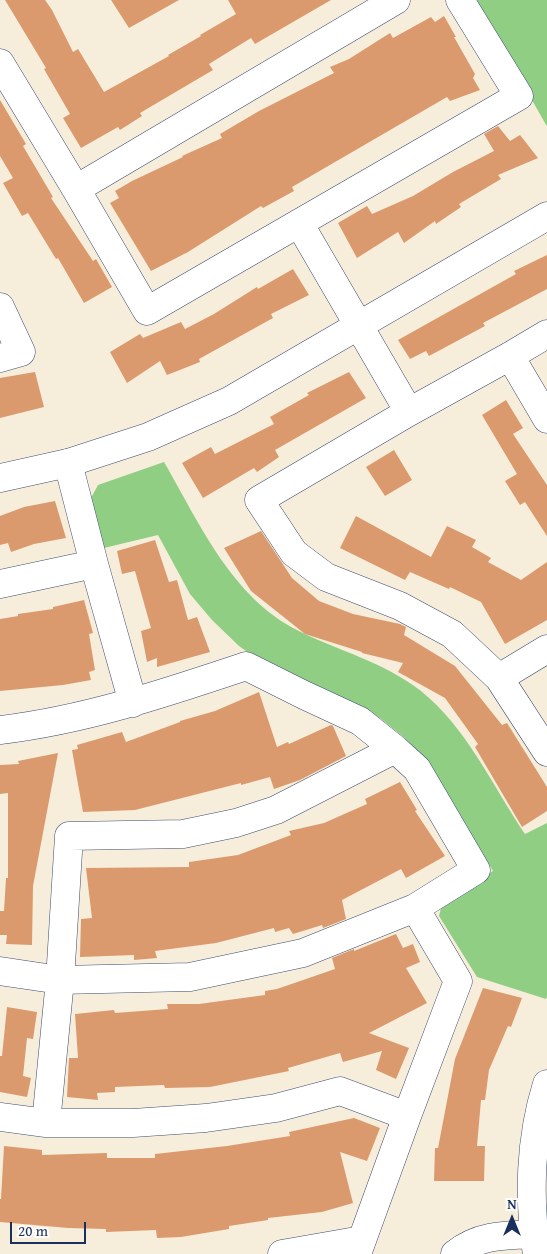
<!DOCTYPE html>
<style>
body{margin:0}
#map{position:relative;width:547px;height:1254px;overflow:hidden;background:#f7eddb;font-family:"Gentium Book Plus",serif}
canvas{display:block}
.north{position:absolute;left:487px;top:1194px;width:50px;height:50px;-webkit-text-stroke:4px #fdfcf7;paint-order:stroke;rotate:0deg;font-size:14px;font-weight:700;line-height:20px;text-align:center;color:#1b2f5e}
.north::after{content:'';display:block;margin:auto;width:18px;height:22px;background:#1b2f5e;clip-path:polygon(50% 0,100% 100%,50% 72%,0 100%)}
.scale{position:absolute;left:10px;top:1222px;width:76px;height:22px;box-sizing:border-box;border:2px solid #1b2f5e;border-top:0;padding-left:6px;font-size:15px;line-height:18px;white-space:nowrap;color:#1b2f5e;-webkit-text-stroke:4px #fdfcf7;paint-order:stroke}
</style>
<div id="map">
<canvas width="547" height="1254"></canvas>
<div class="north">N</div>
<div class="scale">20 m</div>
</div>
<script>
const c = document.querySelector('canvas').getContext('2d');
c.lineJoin = 'round';
function paint(path, color) { c.fillStyle = color; c.fill(path, 'evenodd'); }
function stroke(path, color, width, dash) { c.strokeStyle = color; c.lineWidth = width; c.lineCap = dash ? 'butt' : 'round'; c.setLineDash(dash || []); c.stroke(path); }
paint(new Path2D(`
 M 475,0 L 547,0 L 547,126 L 545,123 Z
 M 164,462 C 200,524 232,598 299,631 C 339,651 384,662 421,691 C 467,728 492,785 525,834 L 547,823 L 547,997 L 546,999 L 477,977 L 439,916 L 443,900 L 493,871 L 427,762 L 405,738 L 380,718 L 351,702 L 263,663 L 239,646 L 212,620 L 190,594 L 158,535 L 104,548 L 91,498 L 98,485 Z`), '#90ce84');
paint(new Path2D(`
 M 5,0 L 45,0 L 52,10 L 73,52 L 78,49 L 104,92 L 169,56 L 168,55 L 201,36 L 200,35 L 236,14 L 228,0 L 331,0 L 255,44 L 251,38 L 209,64 L 213,70 L 140,113 L 142,116 L 120,130 L 118,127 L 81,148 L 63,118 L 70,114 L 44,69 L 46,68 Z
 M 111,0 L 179,0 L 129,28 Z
 M 444,16 L 456,37 L 454,37 L 475,74 L 473,78 L 480,90 L 450,101 L 447,97 L 292,187 L 294,191 L 263,208 L 261,206 L 188,252 L 151,271 L 110,203 L 119,198 L 115,191 L 132,181 L 183,157 L 182,156 L 222,138 L 220,134 L 259,111 L 334,73 L 330,67 L 349,59 L 390,33 L 393,38 L 431,17 L 435,22 Z
 M 0,100 L 26,144 L 23,146 L 53,197 L 51,198 L 93,261 L 96,259 L 112,287 L 84,303 L 58,258 L 56,259 L 28,213 L 22,216 L 3,183 L 13,178 L 0,156 Z
 M 498,126 L 510,141 L 520,135 L 538,158 L 498,175 L 501,179 L 459,204 L 461,207 L 436,224 L 435,221 L 404,243 L 398,232 L 357,258 L 338,223 L 367,206 L 372,214 L 413,196 L 453,172 L 494,151 L 484,134 Z
 M 547,255 L 547,289 L 483,323 L 485,326 L 429,356 L 426,351 L 410,359 L 398,340 L 516,274 L 514,271 Z
 M 293,269 L 309,295 L 271,314 L 273,318 L 199,359 L 200,362 L 167,375 L 160,361 L 127,383 L 110,352 L 140,334 L 143,338 L 181,322 L 185,329 L 214,314 L 257,287 L 258,289 Z
 M 35,372 L 44,407 L 0,418 L 0,378 Z
 M 349,372 L 366,398 L 275,450 L 279,457 L 257,472 L 254,468 L 203,498 L 182,463 L 211,447 L 215,454 L 274,424 L 270,417 L 309,395 L 307,393 Z
 M 506,400 L 523,428 L 513,434 L 547,485 L 547,536 L 525,502 L 520,505 L 505,481 L 517,474 L 482,415 Z
 M 394,450 L 412,480 L 385,496 L 366,467 Z
 M 55,501 L 66,538 L 34,544 L 11,552 L 8,543 L 0,545 L 0,516 L 24,507 Z
 M 356,516 L 431,557 L 447,526 L 476,540 L 472,547 L 491,558 L 488,562 L 521,580 L 547,562 L 547,620 L 505,644 L 481,602 L 450,587 L 449,589 L 410,572 L 405,580 L 340,548 Z
 M 261,531 L 292,578 L 319,601 L 353,614 L 400,624 L 406,627 L 404,635 L 455,666 L 502,725 L 507,723 L 547,787 L 547,811 L 522,827 L 475,747 L 478,744 L 445,698 L 398,672 L 403,663 L 362,653 L 362,652 L 305,634 L 251,591 L 224,548 Z
 M 155,540 L 169,582 L 177,580 L 188,620 L 197,617 L 210,652 L 157,667 L 157,658 L 147,662 L 141,631 L 151,628 L 135,571 L 122,574 L 117,551 Z
 M 84,600 L 93,633 L 89,634 L 95,670 L 89,672 L 91,680 L 63,685 L 0,691 L 0,619 L 18,616 L 18,614 L 53,609 L 53,607 Z
 M 259,692 L 277,747 L 288,742 L 289,744 L 331,725 L 333,726 L 346,756 L 300,780 L 274,789 L 270,777 L 241,785 L 241,783 L 135,810 L 83,812 L 72,750 L 78,749 L 77,745 L 122,732 L 126,742 L 180,722 L 180,721 L 215,711 Z
 M 58,753 L 33,886 L 32,945 L 6,944 L 7,935 L 0,935 L 0,911 L 4,911 L 6,878 L 8,878 L 8,793 L 0,794 L 0,765 L 19,764 L 18,761 Z
 M 400,782 L 417,810 L 415,811 L 445,856 L 406,878 L 401,869 L 342,900 L 346,919 L 323,928 L 322,925 L 293,934 L 289,928 L 275,932 L 274,928 L 216,943 L 155,951 L 157,958 L 134,960 L 134,955 L 80,957 L 81,919 L 92,918 L 86,868 L 189,867 L 189,862 L 238,855 L 291,835 L 289,831 L 324,823 L 367,804 L 365,799 Z
 M 396,934 L 403,948 L 413,944 L 420,962 L 406,968 L 427,1003 L 369,1033 L 409,1048 L 396,1079 L 376,1070 L 382,1051 L 343,1062 L 340,1053 L 288,1068 L 289,1071 L 210,1087 L 165,1088 L 164,1085 L 115,1087 L 115,1092 L 97,1093 L 98,1100 L 67,1097 L 69,1058 L 78,1058 L 75,1014 L 114,1010 L 115,1013 L 168,1009 L 167,1004 L 199,1004 L 265,995 L 265,991 L 277,989 L 335,969 L 332,958 L 354,949 L 354,951 Z
 M 483,988 L 522,998 L 511,1027 L 508,1026 L 489,1070 L 485,1100 L 481,1100 L 477,1146 L 485,1146 L 484,1181 L 434,1181 L 435,1148 L 438,1148 L 455,1059 Z
 M 7,1007 L 37,1012 L 33,1039 L 27,1038 L 23,1076 L 31,1078 L 27,1097 L 0,1092 L 0,1056 L 2,1056 Z
 M 354,1118 L 380,1128 L 367,1161 L 340,1152 L 353,1203 L 322,1212 L 268,1218 L 268,1220 L 229,1226 L 229,1229 L 181,1237 L 157,1238 L 156,1230 L 106,1232 L 106,1229 L 68,1228 L 0,1222 L 0,1199 L 1,1199 L 4,1146 L 42,1150 L 42,1155 L 107,1153 L 107,1158 L 155,1158 L 155,1154 L 227,1146 L 290,1136 L 289,1132 Z`), '#db9a6d');
const minor = new Path2D(`
 M 0,63 L 76,189 L 147,311 L 519,96 L 460,0
 M 76,189 L 396,0
 M 299,223 L 409,412
 M 0,307 L 21,352 L 0,358
 M 547,334 L 510,356 L 409,412 L 259,500 L 294,553 L 326,577 L 400,606 L 452,634 L 499,678 L 547,752
 M 510,356 L 547,419
 M 68,463 L 94,564 L 133,703
 M 0,584 L 94,564
 M 499,678 L 547,649
 M 0,730 C 85,720 165,693 246,666 L 304,695 L 360,721 L 395,749 L 417,769 L 476,870 L 415,908 L 303,953 L 190,977 L 60,980 L 0,971
 M 0,1117 L 46,1123 L 133,1123 L 206,1118 L 276,1108 L 340,1091 L 407,1116
 M 46,1123 L 60,980 L 69,836 L 183,834 L 236,823 L 276,810 L 395,749
 M 282,1254 L 362,1240
 M 357,1254 L 407,1116 L 458,981 L 415,908`);
const tertiary = new Path2D(`
 M 0,478 L 68,463 L 148,437 L 229,401 L 547,216
 M 455,1254 C 478,1235 505,1235 534,1234
 M 537,1254 C 528,1199 530,1138 547,1084`);
stroke(minor, '#3c4c71', 29);
stroke(tertiary, '#3c4c71', 29);
stroke(minor, '#fff', 28);
stroke(tertiary, '#fff', 28);
</script>
